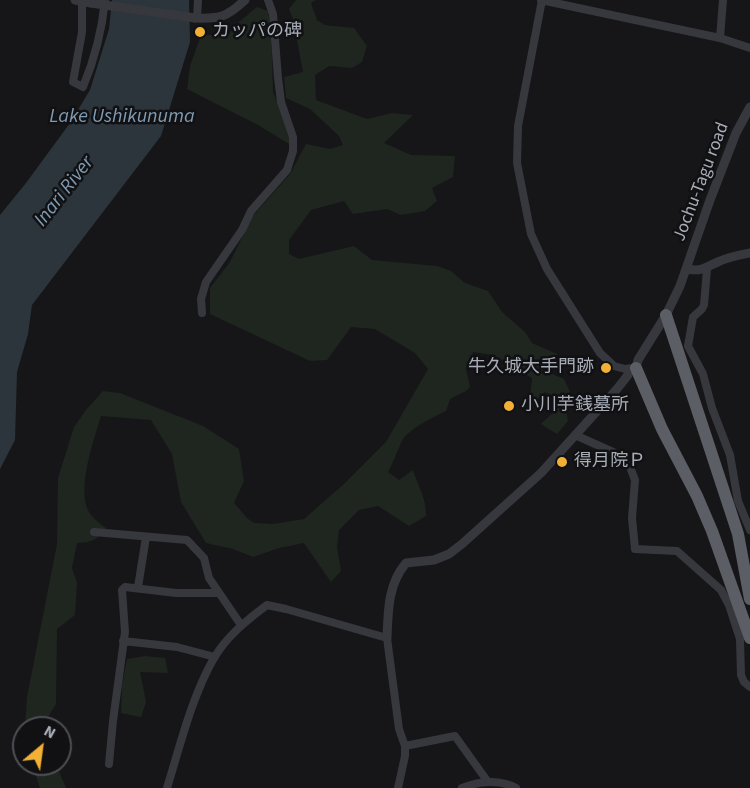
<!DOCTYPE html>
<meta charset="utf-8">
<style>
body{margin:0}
#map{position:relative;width:750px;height:788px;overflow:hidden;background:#161618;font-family:"Source Sans 3",sans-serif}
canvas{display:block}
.north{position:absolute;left:12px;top:716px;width:60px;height:60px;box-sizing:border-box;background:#111113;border:2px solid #4d4f55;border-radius:50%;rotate:29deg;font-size:16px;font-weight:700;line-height:24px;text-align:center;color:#a8adb8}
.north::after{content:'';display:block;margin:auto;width:21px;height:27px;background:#f2b134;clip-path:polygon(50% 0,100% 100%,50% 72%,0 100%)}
</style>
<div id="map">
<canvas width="750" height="788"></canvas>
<div class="north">N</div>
</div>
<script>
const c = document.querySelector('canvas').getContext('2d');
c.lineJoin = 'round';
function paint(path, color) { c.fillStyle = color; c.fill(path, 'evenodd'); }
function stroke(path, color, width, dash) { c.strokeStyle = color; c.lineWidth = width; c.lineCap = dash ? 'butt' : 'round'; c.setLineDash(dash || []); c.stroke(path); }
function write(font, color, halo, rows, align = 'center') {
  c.font = font + ' "Source Sans 3","Noto Sans JP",sans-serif'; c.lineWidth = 5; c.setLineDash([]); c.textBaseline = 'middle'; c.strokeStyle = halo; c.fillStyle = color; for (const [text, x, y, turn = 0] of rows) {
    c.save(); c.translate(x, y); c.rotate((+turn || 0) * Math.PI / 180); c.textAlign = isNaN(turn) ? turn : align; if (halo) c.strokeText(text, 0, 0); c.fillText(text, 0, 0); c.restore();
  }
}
paint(new Path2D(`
 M 296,0 L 316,0 L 311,3 L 317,20 L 325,25 L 354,28 L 367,46 L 362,62 L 352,68 L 329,66 L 315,75 L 316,100 L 367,119 L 392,113 L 413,115 L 384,143 L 411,155 L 455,156 L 453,177 L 432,188 L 437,201 L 425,211 L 401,215 L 387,209 L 353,214 L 344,201 L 311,210 L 289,240 L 289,254 L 299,259 L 354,246 L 372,260 L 437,266 L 451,271 L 465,283 L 488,291 L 502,312 L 525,332 L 532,343 L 557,354 L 550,373 L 564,379 L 572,396 L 564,401 L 568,421 L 557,434 L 541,424 L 554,412 L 553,396 L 545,392 L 537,400 L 530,399 L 532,378 L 493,355 L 473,352 L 466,369 L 470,387 L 466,391 L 450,399 L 446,411 C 435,416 407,430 402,441 C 397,451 394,461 388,472 L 399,480 L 413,470 C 418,486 427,500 426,516 L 409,526 L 378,506 L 359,510 L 339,530 L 337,547 L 341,571 L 331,582 L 304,543 L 279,548 L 253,557 L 233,549 L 206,543 L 181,502 L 172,454 L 151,420 L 101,416 C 94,440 76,489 89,512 C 92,518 101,524 106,528 C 98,540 92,542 77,543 L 72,568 L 77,583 L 75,615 L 57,629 L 56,704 L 45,722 L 46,728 L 25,728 L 27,697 L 57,544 L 58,478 L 74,427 L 86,410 L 103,391 L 120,393 L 203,426 L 239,449 L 244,481 L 234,503 L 247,518 L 254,523 L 273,524 L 304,519 L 344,484 L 386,442 L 428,369 L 415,353 L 375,329 L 351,327 L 327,360 L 310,361 L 210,314 L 210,288 L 230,262 L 252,217 L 290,174 L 306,144 L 330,149 L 343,145 L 339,136 L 310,109 L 286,98 L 284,77 L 303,72 L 293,19 L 289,9 Z
 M 257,7 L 268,11 L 271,30 L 273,92 L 287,126 L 291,145 L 258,125 L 187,89 L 190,66 L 201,35 L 228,35 L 239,22 Z
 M 145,656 L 165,658 L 168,673 L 140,672 L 146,702 L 141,717 L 121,713 L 122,685 L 127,659 Z
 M 32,764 L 56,764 L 66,788 L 40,788 Z`), '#1e261f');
paint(new Path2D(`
 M 112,0 L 189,0 L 190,42 L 161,136 L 32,305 L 28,334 L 17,372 L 15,440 L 0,469 L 0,215 L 26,183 L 70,123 L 90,90 L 109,29 Z`), '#2c353c');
stroke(new Path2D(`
 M 541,0 L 720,38 L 750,48
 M 542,0 L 518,126 L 517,163 L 531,234 L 547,269 L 600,353 L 614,366 L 625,369 L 634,368
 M 82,1 L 82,32 L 73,82 L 83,87 C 95,58 102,31 105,0
 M 197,18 L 198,0
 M 720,38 L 723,0
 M 707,269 L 704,305 L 702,309 L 693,317 L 688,346 L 703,374 L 712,408 L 730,455 L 738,501 L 750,530
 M 202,313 L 201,299 L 206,282 L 242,230 L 251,211 L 287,170 L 293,151 L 293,137 L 281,102 L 278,78 L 273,14 L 268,0
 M 575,435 L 613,452 L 630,467 L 635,480 L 632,518 L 635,549 L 677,551 L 721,590 L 729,605 L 740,639 L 741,675 L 744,682 L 750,687
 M 94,532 L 187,540 L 204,558 L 209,578 L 241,625
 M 138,587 L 146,537
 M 123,641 L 177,647 L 215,657
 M 405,746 L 455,736 L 488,782
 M 109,764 L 113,721 L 125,632 L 122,590 L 125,587 L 176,593 L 217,593
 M 167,788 C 180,746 192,696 214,658 C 227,636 247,620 267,605 L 286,609 L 387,638 L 399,729 L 405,746 L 405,756 L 398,788
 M 462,788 C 479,781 500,779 516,788`), '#37383d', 8);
stroke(new Path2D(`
 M 75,0 L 91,3
 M 195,18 C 220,19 227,17 245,0
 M 687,269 C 704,272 705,267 720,261 C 729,257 740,255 750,253
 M 636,368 L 638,360 L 666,315 L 680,286 L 710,200 L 736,133 L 750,107
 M 387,638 C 388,611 388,584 406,563 L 434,560 L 449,554 L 462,544 L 541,473 L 617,389 L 628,375 L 629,369`), '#37383d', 9);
stroke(new Path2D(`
 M 666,315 L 738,534 L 750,599
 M 636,368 L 662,429 L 697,496 L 712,531 L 750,638`), '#5b5e65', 12);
stroke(new Path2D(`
 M 91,3 L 195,18`), '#37383d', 9);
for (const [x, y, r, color] of [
 [200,32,6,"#f2b134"],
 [606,368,6,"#f2b134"],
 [509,406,6,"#f2b134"],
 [562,462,6,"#f2b134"]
]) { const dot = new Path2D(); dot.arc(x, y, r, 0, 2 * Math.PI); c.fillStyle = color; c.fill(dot); stroke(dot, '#111113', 2); }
write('18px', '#a8adb8', '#111113', [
 ["カッパの碑",212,32],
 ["牛久城大手門跡",594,368,"right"],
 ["小川芋銭墓所",521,406],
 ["得月院Ｐ",574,462]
], 'left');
write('18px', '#a8adb8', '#111113', [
 ["Jochu-Tagu road",702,182,-69]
]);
write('italic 20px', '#7f9bb3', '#111113', [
 ["Lake Ushikunuma",122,118],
 ["Inari River",65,192,-52]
]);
</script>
